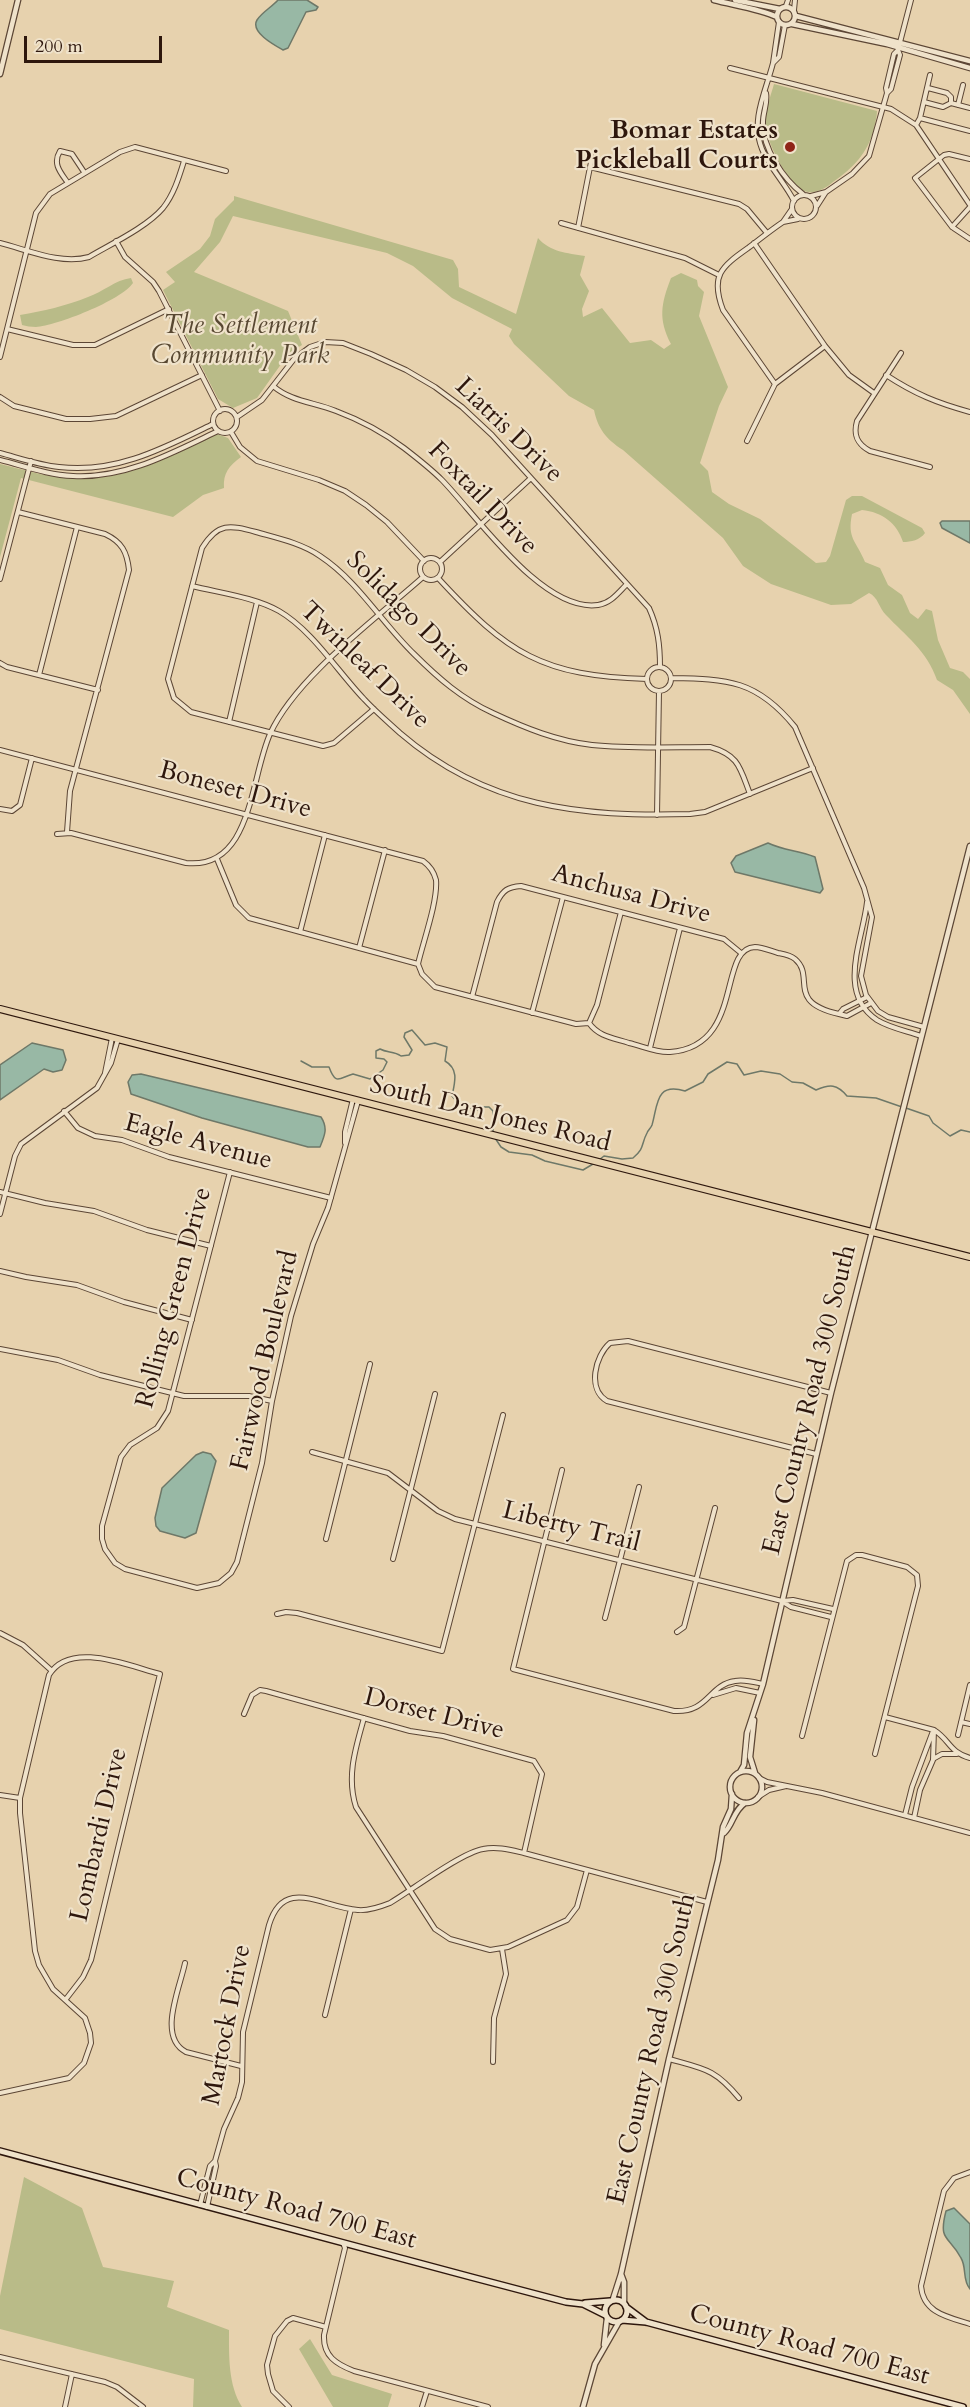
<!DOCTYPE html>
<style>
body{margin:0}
#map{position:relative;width:970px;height:2407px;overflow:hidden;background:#e7d2ae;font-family:Cardo,serif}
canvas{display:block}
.scale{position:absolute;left:24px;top:36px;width:138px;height:27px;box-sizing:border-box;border:3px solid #2e170d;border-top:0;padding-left:8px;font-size:18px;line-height:21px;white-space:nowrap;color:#2e170d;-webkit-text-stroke:4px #efe2ca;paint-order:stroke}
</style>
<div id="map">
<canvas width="970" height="2407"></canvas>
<div class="scale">200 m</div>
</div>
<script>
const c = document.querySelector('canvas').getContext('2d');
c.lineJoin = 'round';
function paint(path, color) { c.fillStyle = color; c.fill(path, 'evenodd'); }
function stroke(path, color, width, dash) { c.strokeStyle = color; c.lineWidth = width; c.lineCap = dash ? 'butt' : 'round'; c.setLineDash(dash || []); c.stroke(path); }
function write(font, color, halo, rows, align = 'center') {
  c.font = font + ' Cardo,serif'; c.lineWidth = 4.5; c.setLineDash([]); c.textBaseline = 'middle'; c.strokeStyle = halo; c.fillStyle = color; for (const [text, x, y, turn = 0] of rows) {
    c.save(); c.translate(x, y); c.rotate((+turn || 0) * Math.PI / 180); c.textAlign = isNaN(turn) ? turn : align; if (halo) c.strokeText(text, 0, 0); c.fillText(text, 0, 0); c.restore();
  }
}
paint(new Path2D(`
 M 774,84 L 877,111 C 877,117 875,123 874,129 C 867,154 854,167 833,182 C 826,188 818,193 808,192 C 789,189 764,138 765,120 C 766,108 771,95 774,84 Z
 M 234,196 L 453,260 L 458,269 L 459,287 L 516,314 L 538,238 C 550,252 567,253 585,256 L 580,275 L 589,291 L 582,309 L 583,317 L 602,308 L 630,343 L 651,340 L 664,349 L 671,344 C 658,319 661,304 671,278 L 681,273 L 697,280 L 698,286 L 704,292 L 699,316 L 728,387 L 719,406 L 700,463 L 708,471 L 712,492 L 729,504 L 760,519 L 816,563 L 826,562 L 830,556 L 846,500 L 852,496 L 862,496 L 922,528 L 925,533 C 920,540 911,542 903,542 C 897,523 882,512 862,510 L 852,514 C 847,539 856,540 865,562 L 880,568 L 888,585 L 902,595 L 910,613 L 918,619 L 926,609 L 932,611 L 938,640 L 950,668 L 963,672 L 970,679 L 970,714 L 953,690 L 937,680 C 927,651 906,636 886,615 C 879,608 878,597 869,593 L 851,604 L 831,605 L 771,584 L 743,566 L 723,538 L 623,450 C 606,439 598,429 594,410 L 569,396 L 514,344 L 509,336 L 512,329 L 452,298 L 413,266 L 387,253 L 233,216 L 220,242 L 194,272 L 288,311 L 302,345 L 289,353 L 257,398 L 233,408 L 218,399 L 163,290 L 175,282 L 166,272 L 200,249 L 210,236 L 215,219 L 234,200 Z
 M 131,278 L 133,283 C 122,300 56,326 36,327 C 31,327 26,326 22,325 L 20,315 C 43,311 66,306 88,297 C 103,292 115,280 131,278 Z
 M 217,434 L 228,438 L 241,457 C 229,466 223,473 224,488 L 203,495 L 173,517 L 21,478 L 0,557 L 0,464 C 22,469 45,477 68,478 C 126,482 167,458 217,434 Z
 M 24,2177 L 82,2208 L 103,2267 L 174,2281 L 167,2307 L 229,2330 C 229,2356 228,2385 242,2407 L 193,2407 L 194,2379 L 0,2329 L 0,2296 Z
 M 310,2339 L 332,2375 L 392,2394 L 388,2407 L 333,2407 L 299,2349 Z`), '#b9bb88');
const water = new Path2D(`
 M 278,0 L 307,0 L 318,7 L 316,10 L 306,12 L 288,48 L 283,50 C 274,45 250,32 257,20 C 262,12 272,7 278,0 Z
 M 942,521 L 970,521 L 970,543 L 942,528 L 940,523 Z
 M 768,843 C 785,851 797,850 815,857 L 823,889 L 820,893 L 735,872 L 731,863 L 736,856 Z
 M 32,1043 L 63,1050 L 66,1060 L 62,1070 L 53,1072 L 44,1069 L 0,1100 L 0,1065 Z
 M 141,1074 L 321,1117 C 328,1128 325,1135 320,1147 L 308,1147 L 202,1118 L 131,1094 L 128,1082 L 132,1075 Z
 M 203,1452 L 211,1454 L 216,1461 L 196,1533 L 185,1538 L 160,1531 L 156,1526 L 155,1518 L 162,1488 L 196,1455 Z
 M 954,2208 L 970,2224 L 970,2289 C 962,2280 967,2268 961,2258 C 949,2235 938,2242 946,2211 Z`);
paint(water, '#98b8a5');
stroke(water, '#6e7868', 1.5);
stroke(new Path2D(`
 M 301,1061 L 312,1067 L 329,1067 C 336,1086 339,1078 353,1074 L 370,1079 L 383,1070 L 387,1062 L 384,1059 L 376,1058 L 376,1051 L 380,1049 C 387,1053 394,1051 401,1056 L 409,1055 L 412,1050 L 404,1037 L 405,1033 L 412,1030 L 425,1045 L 435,1043 L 447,1047 L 445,1061 C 459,1069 455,1082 452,1096 C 457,1103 468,1108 477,1110 L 483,1107 L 489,1107 L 493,1111 L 493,1133
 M 906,1108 L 929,1116 L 933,1123 L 950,1136 L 961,1130 L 970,1132
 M 495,1138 L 501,1147 L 509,1152 L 532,1155 L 545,1161 L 583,1170 L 593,1164
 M 599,1160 L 604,1156 L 622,1159 L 633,1158 C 645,1148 641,1144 647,1133 C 648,1130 651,1128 652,1125 C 658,1105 655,1082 685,1091 L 703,1082 L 708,1074 L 727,1062 L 737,1064 L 744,1075 L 761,1071 L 780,1074 L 792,1082 L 803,1083 L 816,1090 C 830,1084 837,1084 847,1096 L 876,1098 L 902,1107`), '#6e7868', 1.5);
const minor = new Path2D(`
 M 786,6 L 788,0
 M 794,10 L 795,0
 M 779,22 L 773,63 L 779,57 L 785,25
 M 898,50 L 900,55 L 891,89 L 887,93 L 886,88 L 894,54 L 898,50 L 911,0
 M 773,63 C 766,91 750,120 762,149 C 769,167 785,183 794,201
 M 730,68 L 891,109 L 916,125 L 970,205
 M 928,88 L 947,93 L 951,97 L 951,103
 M 766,93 C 768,103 763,112 763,122 C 762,147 783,179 803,194
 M 924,102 L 943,107 L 951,103 L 970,108
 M 958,105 L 963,85
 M 920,118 L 970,131
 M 916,125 L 920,118 L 930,75
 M 970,159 L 949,154 L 944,155 L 915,178 L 952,227 L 970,239
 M 590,167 L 739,204 L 747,209 L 767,233
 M 68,183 C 61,173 52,164 60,151 L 72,154 L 84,172
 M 826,192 L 852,174 L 869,156 L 887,93
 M792 207a12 12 0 1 1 24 0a12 12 0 1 1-24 0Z
 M 811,196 L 826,192 L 817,206
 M 792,209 L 783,222 L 798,219
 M 561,223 L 685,258 L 719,275
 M 952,227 L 970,207
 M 578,228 L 592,157
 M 116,241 L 125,257 L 153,282 L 159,291 L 220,411
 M 0,243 C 28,250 61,265 89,257 C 111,244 147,227 163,208 C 174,194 179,177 184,161
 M 754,243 L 825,346 L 849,375 L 874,393
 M 7,329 L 73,345 L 95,345 L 169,309
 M 901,353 L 857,421 C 853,435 857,444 870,451 L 930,467
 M 0,357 L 36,213 L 50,194 L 120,152 L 135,147 L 226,171
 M 886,375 C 915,394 937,403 970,412
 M 775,384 L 723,310 C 710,276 721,267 748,248 C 760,239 771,230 783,222
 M 273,386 C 292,402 314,402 336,411 C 360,420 384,433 404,448 C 417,458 431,469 442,480 C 477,516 543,613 598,605 C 611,603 618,593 627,584
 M 0,397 L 14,406 L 66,419 L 90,419 L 116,416 L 202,375
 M213 421a12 12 0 1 1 24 0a12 12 0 1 1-24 0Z
 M 237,417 L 262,400 L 294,359 L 310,347 L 325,342 L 343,343 L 371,354 L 406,370 L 435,387 L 462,407 L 492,435 L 649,608 C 658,628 660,645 660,667
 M 231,432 L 240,447 L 257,461 L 319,480 L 345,491 L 366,505 L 387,522 L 424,561
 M 747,441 L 775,384 L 825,346
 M 0,453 C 19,458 39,465 59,467 C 116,474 164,448 213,424
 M 0,460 C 24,466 48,475 73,476 C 125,479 172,453 218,431
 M 18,512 L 105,534 C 122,542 127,552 129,570 L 70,791 L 67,832
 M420 569a11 11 0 1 1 22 0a11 11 0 1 1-22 0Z
 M 440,562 L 531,478
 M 438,578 C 508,654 542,676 647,679
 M 0,579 L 31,461
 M 192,586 C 220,593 254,597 279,611 C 312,630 338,672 364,699 C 375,711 388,722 400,733 C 487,808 581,817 690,814 L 705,812 L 813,768
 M 0,663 L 7,667 L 98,690
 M647 679a12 12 0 1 1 24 0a12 12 0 1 1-24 0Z
 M 39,675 L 77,527
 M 671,678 C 728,679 757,680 795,727 L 864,888 L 872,917 L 861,976 L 866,995 L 878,1011 L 888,1017 L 924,1027
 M 374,709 L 334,743 L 323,746 L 191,712 L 174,698 L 168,679 L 202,548 C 218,522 230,525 256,532 C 277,538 301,543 320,556 C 358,581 381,622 414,654 C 438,678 462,699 493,713 C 525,728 557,741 592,745 C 631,749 671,747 710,747 C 739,755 740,768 750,794
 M 229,722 L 257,602
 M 0,750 L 423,861 C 430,866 434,872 436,880 C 438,901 423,942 418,964 L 422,974 L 435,987 L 576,1024 L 589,1023
 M 0,809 L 12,811 L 20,805 L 32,758
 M 657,815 L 659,691
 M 57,834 L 71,833 L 186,863 C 252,870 250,779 270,734 C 296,677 376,619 423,577
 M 217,859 L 236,905 L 249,918 L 418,964
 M 867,902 C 863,940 836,993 877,1020 C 890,1028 907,1031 921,1036
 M 300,932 L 325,835
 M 359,948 L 385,850
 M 472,997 L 497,902 C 503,890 508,887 521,886 L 724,939 L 741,953
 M 867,997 L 843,1009 L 839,1014 L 847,1016 L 871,1003
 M 532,1013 L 563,897
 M 589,1023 C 599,1037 614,1038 629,1043 C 642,1046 657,1053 670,1052 C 745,1047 717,948 755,947 C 762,947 771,951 778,953 C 783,954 790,955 795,959 C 816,977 785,1002 839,1014
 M 589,1023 L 597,1005 L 621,912
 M 650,1048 L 680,928
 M 105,1073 L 112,1038
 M 64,1111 L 78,1128 L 95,1136 L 122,1140 L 169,1157 L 331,1198
 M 345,1143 L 345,1132 L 353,1099
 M 230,1172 L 168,1411 L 157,1428 L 130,1445 L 121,1457 L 102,1526 L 102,1539 L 105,1549 L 115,1563 L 125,1569 L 197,1588 L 219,1583 L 231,1573 L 237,1562 L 262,1463 L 272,1401 L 291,1316 L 313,1244 L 328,1208 L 358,1101
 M 0,1192 L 45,1203 L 94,1211 L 147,1230 L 211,1246
 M 0,1214 L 15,1156 L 21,1144 L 97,1088 L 111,1063 L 118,1039
 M 0,1271 L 26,1277 L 77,1285 L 124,1302 L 192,1320
 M 0,1349 L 58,1360 L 100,1375 L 184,1396 L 249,1396 L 272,1401
 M 312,1452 L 388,1473 L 438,1511 L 455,1519 L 782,1601 L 793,1600 L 833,1609
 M 816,1454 L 607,1401 C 587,1389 595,1356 610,1343 L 628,1341 L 831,1393
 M 562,1470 L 513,1669 L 674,1711 C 709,1713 708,1685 735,1681 C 744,1679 754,1682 763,1684
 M 326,1539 L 370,1364
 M 393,1559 L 435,1394
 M 783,1602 L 791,1607 L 831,1617
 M 277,1614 L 286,1612 L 297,1613 L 442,1651 L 503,1415
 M 605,1618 L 639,1487
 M 677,1632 L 684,1627 L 715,1508
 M 0,1633 L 23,1645 L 52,1671
 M 713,1695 L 736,1688 L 760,1693
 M 244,1714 L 252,1695 L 260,1690 L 266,1691 L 410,1731 L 443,1736 L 534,1761 L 542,1774 L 524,1853
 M 885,1717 L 934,1730 C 950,1740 949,1752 970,1758
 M 364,1718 C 356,1747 346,1776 356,1807 L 435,1929 L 450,1939 L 490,1950 L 508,1947 L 567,1920 L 577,1907 L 587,1870
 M 961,1722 L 970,1724
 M 958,1735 L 970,1685
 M 802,1736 L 847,1561 L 856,1555 L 862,1555 L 907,1567 L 917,1575 L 918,1586 L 875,1754
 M 933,1759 L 942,1754 L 957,1754
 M 759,1778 L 767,1782 L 822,1793 L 970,1833
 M 0,1795 L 20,1798
 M 758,1797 L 769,1790 L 786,1786
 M 905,1815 L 912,1787 L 933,1731
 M 914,1818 L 920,1790 L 933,1760 L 934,1730
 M 185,1963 C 180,1988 157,2037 186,2052 L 241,2066
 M 325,2015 L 351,1909
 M 669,2059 C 705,2069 715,2069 739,2098
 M 493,2062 L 494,2018 L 506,1974 L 502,1949
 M 0,2093 L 69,2078 L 84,2063 L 91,2043 L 90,2033 L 85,2018 L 53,1989 L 39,1965 L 35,1951 L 20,1813 L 20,1798 L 49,1675 C 70,1640 129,1666 160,1674 L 91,1960 L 83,1977 L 66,1999
 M 970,2172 L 954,2178 L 944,2191 L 921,2286 C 923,2313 948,2317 970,2324
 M 200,2205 L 210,2166 L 215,2161 L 224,2129 L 238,2098 L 242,2082 L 243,2032 L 269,1925 C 284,1875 323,1908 358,1910 C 369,1911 380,1907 390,1903 C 412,1890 461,1853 483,1849 C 497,1846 511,1850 524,1853 L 707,1902
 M 207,2207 L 216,2166 L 215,2161
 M 343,2243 L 345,2248 L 324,2335 C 323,2356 336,2364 354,2371 L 488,2407
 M 0,2357 L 105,2382 L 117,2387 L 143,2407
 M 65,2407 L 72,2374
 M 289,2407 L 273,2391 L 268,2374 L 267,2365 L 275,2336 L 287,2321 L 293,2318 L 326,2327
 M 422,2407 L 427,2391`);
const tertiary = new Path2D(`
 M 714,0 C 733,5 760,9 777,17
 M 735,0 L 780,9
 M777 16a9 9 0 1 1 18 0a9 9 0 1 1-18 0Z
 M 796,16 L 970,61
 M 792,24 L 887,44 L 970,68
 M 0,74 L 18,0
 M 754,1720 L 750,1757 L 755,1773
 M730 1787a16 16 0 1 1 32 0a16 16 0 1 1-32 0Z
 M 740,1772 L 744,1765 L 747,1733 L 763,1684 L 831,1393 L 970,846
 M 724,1833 C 733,1825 733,1811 745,1803
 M 621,2274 L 624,2282 L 624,2303
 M 613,2299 L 621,2274 L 669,2059 L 718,1860 L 723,1827 L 731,1809 L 732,1794
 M 604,2345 L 607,2318
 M 583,2407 L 595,2364 L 619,2322`);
const secondary = new Path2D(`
 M 0,2151 L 471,2277 L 566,2302 L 583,2304 L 605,2315
 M605 2311a11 11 0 1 1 22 0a11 11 0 1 1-22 0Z
 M 585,2303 L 610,2301
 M 626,2307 L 646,2322
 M 622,2320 L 646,2322 L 963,2407`);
const primary = new Path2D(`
 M 0,1009 L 970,1257`);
stroke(minor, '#5c4635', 6);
stroke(tertiary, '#5c4635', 7);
stroke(secondary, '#2e170d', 8);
stroke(primary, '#2e170d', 8);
stroke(minor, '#efe2ca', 4);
stroke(tertiary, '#efe2ca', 4.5);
stroke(secondary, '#efe2ca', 5);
stroke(primary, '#e7d2ae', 6);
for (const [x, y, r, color] of [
 [790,147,6,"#8f2418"]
]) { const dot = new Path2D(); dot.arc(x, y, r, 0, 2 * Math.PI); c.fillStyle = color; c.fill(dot); stroke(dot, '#efe2ca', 2); }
write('bold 26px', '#2e170d', '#efe2ca', [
 ["Bomar Estates",778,132],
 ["Pickleball Courts",778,162]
], 'right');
write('italic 26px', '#584832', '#efe2ca', [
 ["The Settlement",240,327],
 ["Community Park",240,357]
]);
write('26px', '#2e170d', '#efe2ca', [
 ["Liatris Drive",508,431,44],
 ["Foxtail Drive",482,499,46],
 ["Solidago Drive",408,615,45],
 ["Twinleaf Drive",364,666,44],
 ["Boneset Drive",235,791,15],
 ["Anchusa Drive",631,895,15],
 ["South Dan Jones Road",490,1115,14],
 ["Eagle Avenue",198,1143,15],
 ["Rolling Green Drive",175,1298,-75],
 ["Fairwood Boulevard",266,1361,-77],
 ["East County Road 300 South",811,1400,-76],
 ["Liberty Trail",571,1528,14],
 ["Dorset Drive",434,1715,14],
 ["Lombardi Drive",100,1835,-77],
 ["Martock Drive",228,2025,-79],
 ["East County Road 300 South",653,2049,-77],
 ["County Road 700 East",296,2210,15],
 ["County Road 700 East",809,2346,15]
]);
</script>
